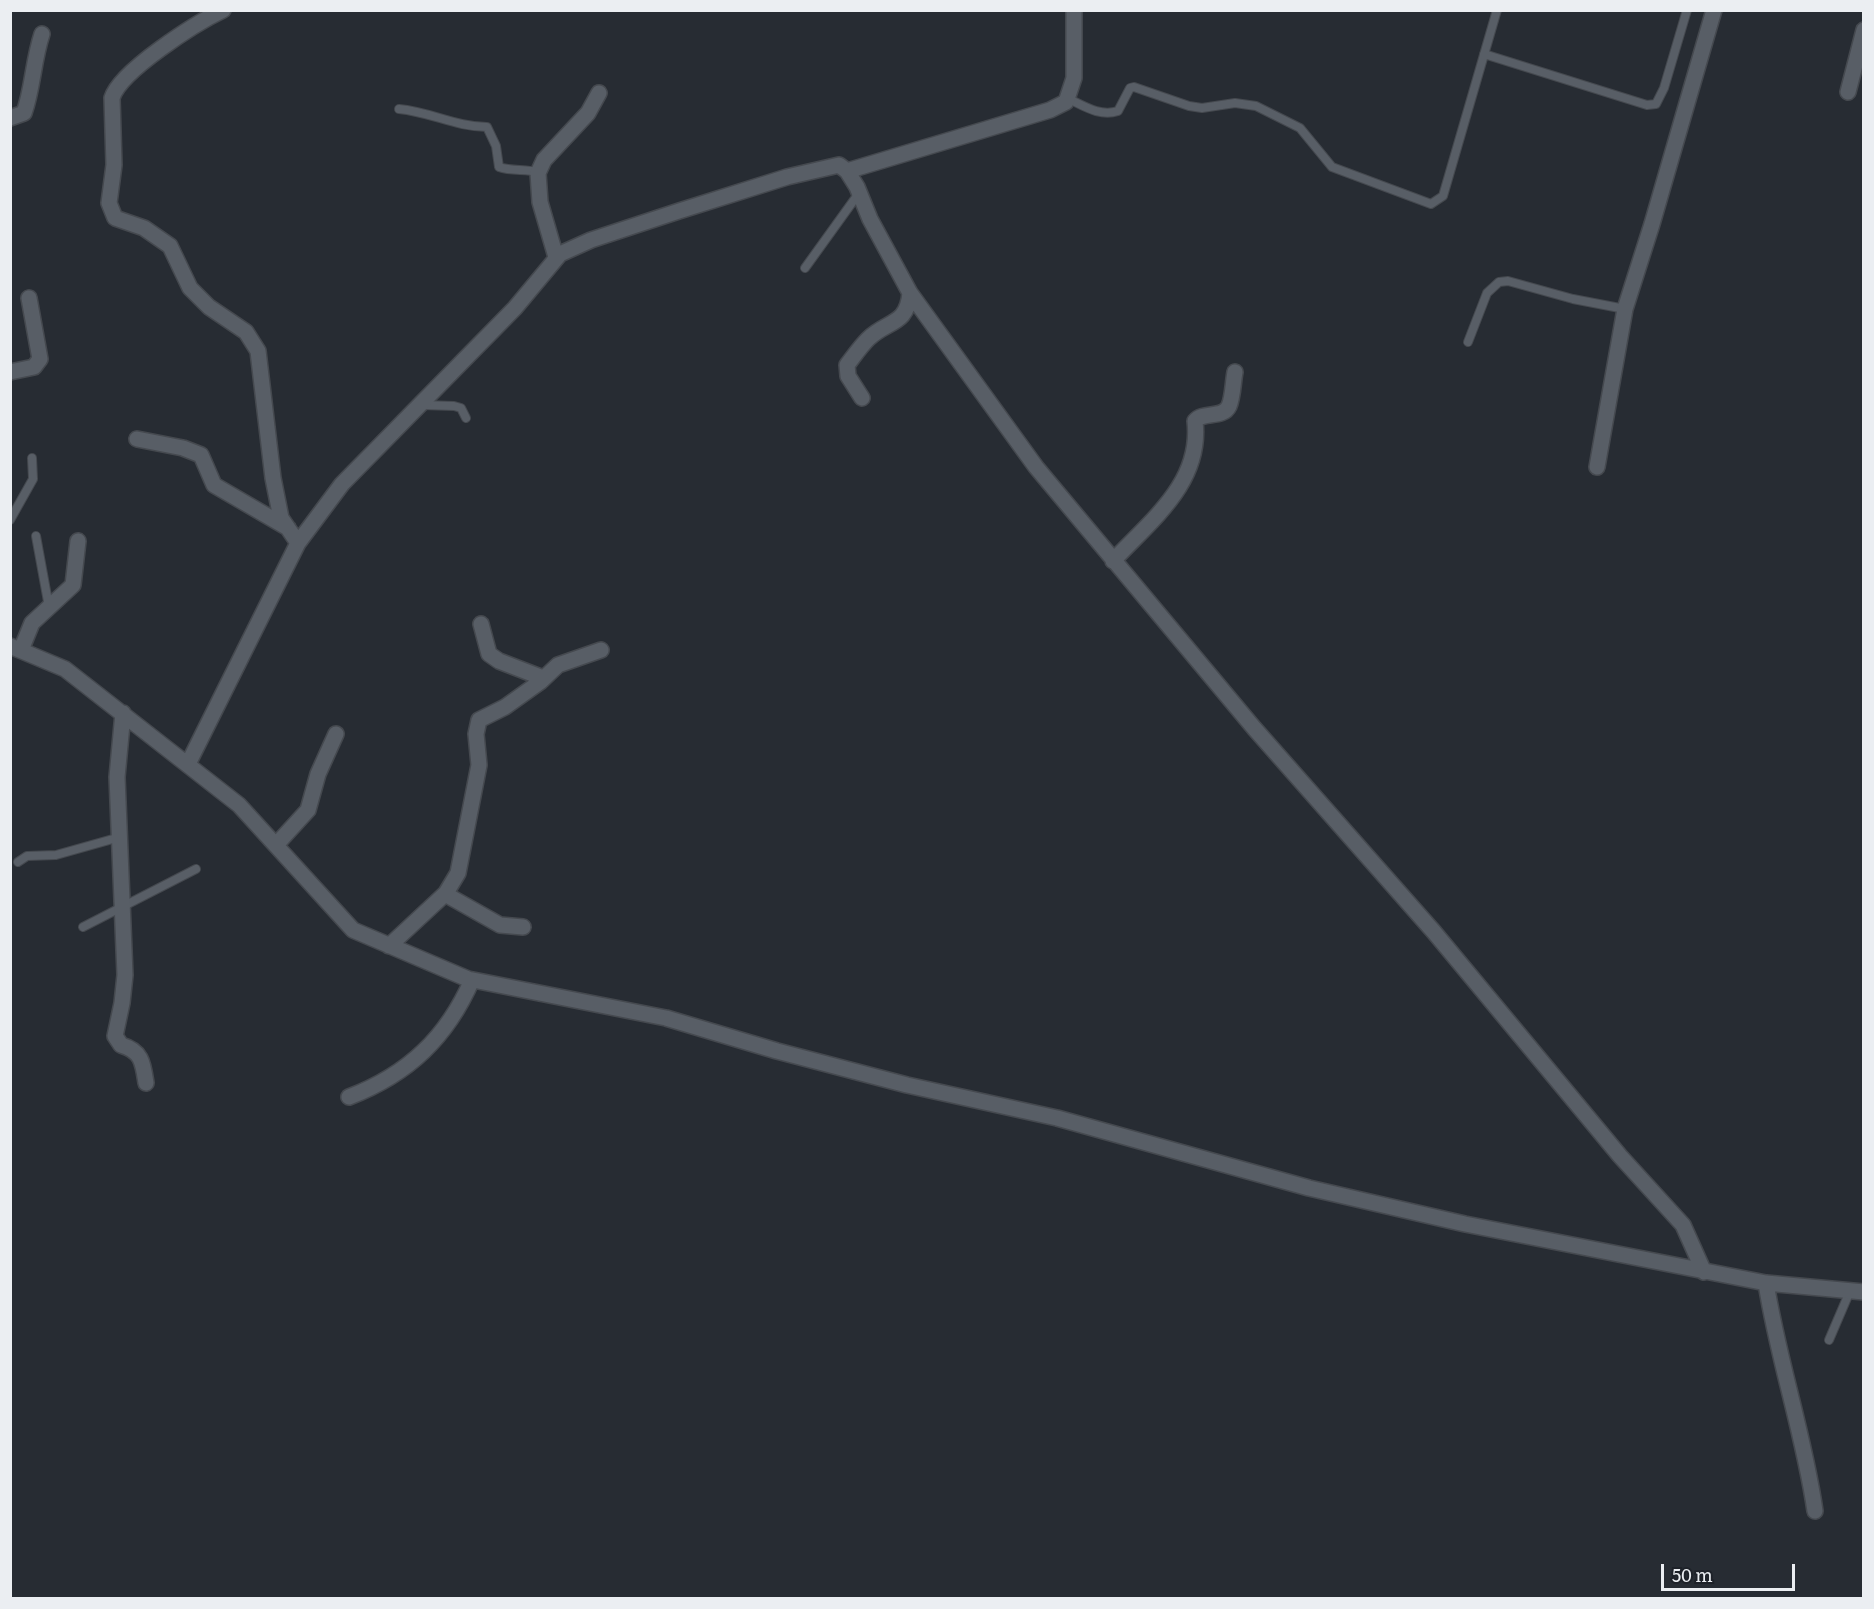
<!DOCTYPE html>
<style>
body{margin:0}
#map{position:relative;width:1874px;height:1609px;overflow:hidden;background:#272c33;font-family:Literata,serif}
canvas{display:block}
.frame{position:absolute;inset:0;border:12px solid #ebeef2;pointer-events:none}
.scale{position:absolute;left:1661px;top:1564px;width:134px;height:27px;box-sizing:border-box;border:3px solid #ebeef2;border-top:0;padding-left:8px;font-size:18px;line-height:21px;white-space:nowrap;color:#ebeef2;-webkit-text-stroke:4px #1e2229;paint-order:stroke}
</style>
<div id="map">
<canvas width="1874" height="1609"></canvas>
<div class="frame"></div>
<div class="scale">50 m</div>
</div>
<script>
const c = document.querySelector('canvas').getContext('2d');
c.lineJoin = 'round';
function stroke(path, color, width, dash) { c.strokeStyle = color; c.lineWidth = width; c.lineCap = dash ? 'butt' : 'round'; c.setLineDash(dash || []); c.stroke(path); }
const lane = new Path2D(`
 M 1484,54 L 1647,105 L 1656,104 L 1664,88 L 1687,10
 M 1067,98 C 1084,106 1100,117 1118,111 L 1130,88 L 1134,87 L 1189,106 L 1202,108 L 1235,103 L 1256,106 L 1300,128 L 1332,167 L 1431,204 L 1443,196 L 1497,10
 M 399,109 C 431,112 456,127 487,127 L 496,146 L 499,167 C 513,172 528,168 538,173
 M 805,268 L 859,193
 M 1468,342 L 1487,293 L 1499,282 L 1508,281 L 1573,299 L 1625,309
 M 422,405 L 454,406 L 461,408 L 466,418
 M 10,520 L 33,479 L 32,458
 M 36,536 L 49,607
 M 18,862 L 27,856 L 56,855 L 120,837
 M 83,927 L 196,869
 M 1829,1340 L 1850,1291`);
const street = new Path2D(`
 M 223,10 C 196,23 120,71 112,98 L 114,165 L 109,203 L 115,218 L 144,228 L 170,246 L 190,288 L 209,307 L 246,332 L 258,351 L 273,478 L 281,518 L 298,543
 M 1848,92 L 1864,30
 M 10,118 L 24,113 C 33,88 33,61 42,34
 M 847,171 L 1050,110 L 1066,102 L 1074,78 L 1074,10
 M 556,257 L 540,202 L 538,173 L 544,160 L 588,113 L 599,93
 M 10,372 L 34,367 L 40,359 L 29,298
 M 862,398 L 848,376 L 847,365 C 854,356 860,347 868,339 C 887,320 907,326 910,293
 M 137,439 L 183,448 L 201,455 L 214,485 L 288,528
 M 1597,467 L 1625,309 L 1652,224 L 1714,10
 M 1113,561 C 1151,520 1202,483 1195,421 C 1203,411 1223,419 1229,406 C 1233,397 1233,382 1235,372
 M 481,624 L 489,654 L 499,661 L 543,678
 M 10,646 L 65,669 L 239,805 L 353,930 L 468,979 L 666,1018 L 777,1051 L 907,1085 L 1057,1118 L 1309,1188 L 1465,1224 L 1766,1283 L 1864,1292
 M 21,650 L 32,623 L 73,585 L 78,541
 M 123,713 L 117,777 L 125,975 L 122,1003 L 115,1036 L 121,1045 C 142,1051 143,1063 146,1083
 M 188,764 L 298,543 L 342,484 L 515,308 L 560,254 L 591,240 L 679,211 L 787,177 L 839,165 L 847,171 L 857,187 L 870,219 L 910,293 L 1036,467 L 1254,728 L 1434,932 L 1620,1156 L 1683,1225 L 1704,1272
 M 276,845 L 308,810 L 318,774 L 336,734
 M 445,894 L 500,925 L 523,927
 M 389,946 L 446,893 L 458,873 L 479,765 L 476,734 L 479,720 L 505,707 L 540,682 L 558,665 L 601,650
 M 349,1097 C 409,1074 447,1037 472,980
 M 1766,1283 C 1778,1360 1804,1434 1815,1511`);
stroke(lane, '#45494f', 10);
stroke(street, '#45494f', 18);
stroke(lane, '#585e66', 8);
stroke(street, '#585e66', 15);
</script>
